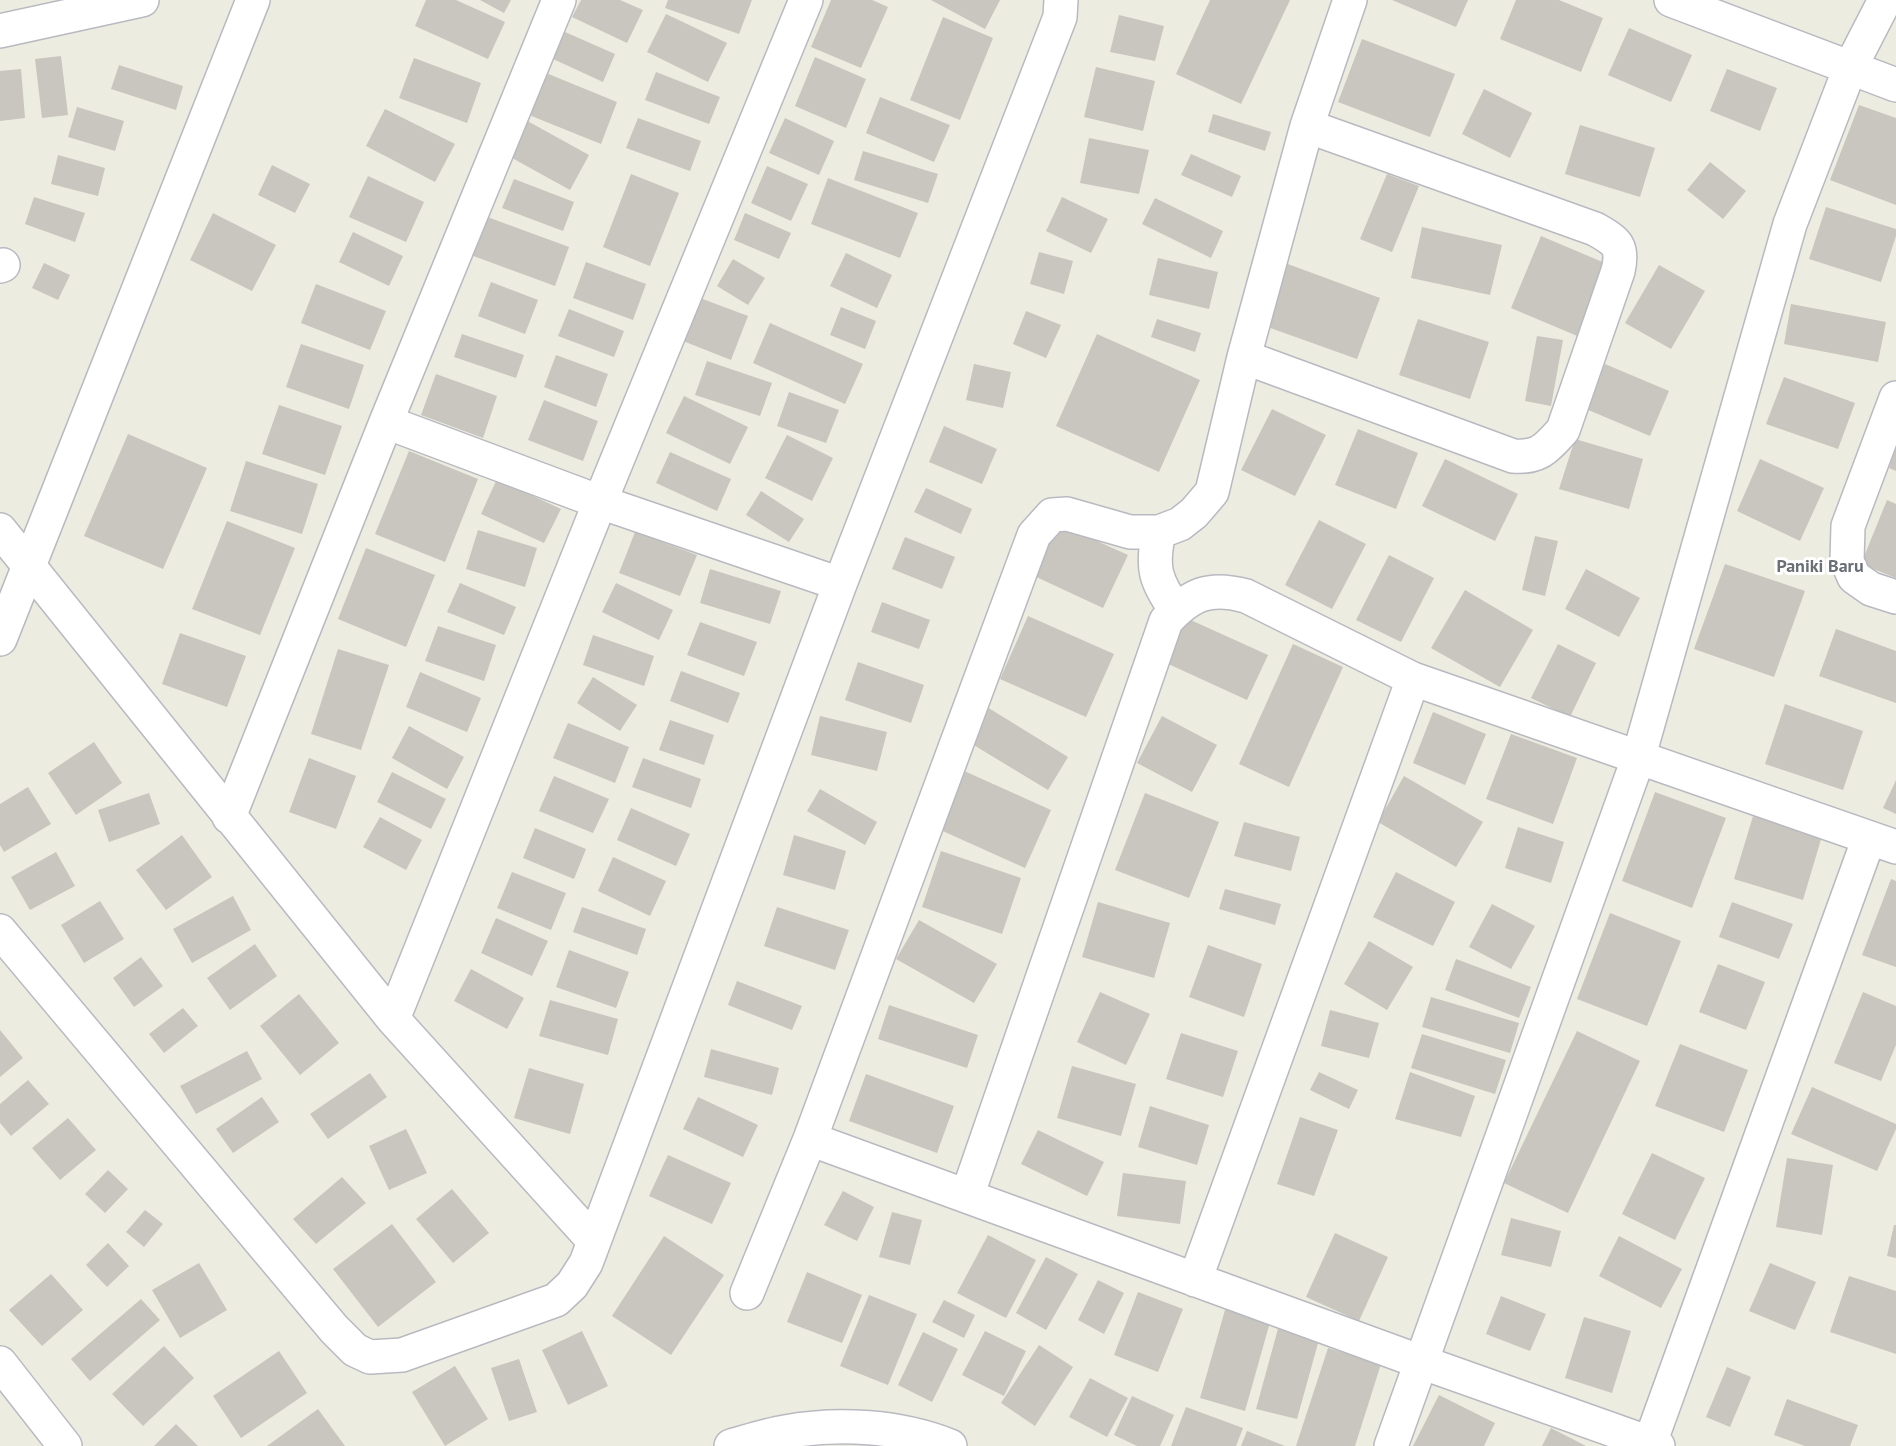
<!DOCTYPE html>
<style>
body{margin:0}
canvas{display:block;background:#edece1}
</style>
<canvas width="1896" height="1446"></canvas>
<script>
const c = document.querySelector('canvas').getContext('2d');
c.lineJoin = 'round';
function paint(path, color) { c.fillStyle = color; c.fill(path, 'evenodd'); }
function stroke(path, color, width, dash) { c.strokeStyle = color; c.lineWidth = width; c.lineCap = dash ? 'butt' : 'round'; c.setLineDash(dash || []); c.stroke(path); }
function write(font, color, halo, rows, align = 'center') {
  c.font = font + ' "PT Sans",sans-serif'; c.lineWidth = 6; c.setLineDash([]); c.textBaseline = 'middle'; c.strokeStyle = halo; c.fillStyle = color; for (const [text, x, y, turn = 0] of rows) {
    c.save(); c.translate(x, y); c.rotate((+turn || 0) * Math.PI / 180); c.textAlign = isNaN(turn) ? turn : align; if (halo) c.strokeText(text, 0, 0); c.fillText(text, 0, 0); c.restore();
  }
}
paint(new Path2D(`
 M 426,0 L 456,0 L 505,22 L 488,59 L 415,26 Z
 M 480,0 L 511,0 L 504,13 Z
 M 581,0 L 620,0 L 643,10 L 627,43 L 572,17 Z
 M 668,0 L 752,0 L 739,34 L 665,8 Z
 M 831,0 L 872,0 L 888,7 L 861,68 L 811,47 Z
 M 931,0 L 1000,0 L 985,29 Z
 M 1210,0 L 1290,0 L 1241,104 L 1176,74 Z
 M 1392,0 L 1468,0 L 1456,27 Z
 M 1516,0 L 1559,0 L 1603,18 L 1581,72 L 1500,39 Z
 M 666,14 L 727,43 L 708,82 L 647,52 Z
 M 1119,15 L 1164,26 L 1155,61 L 1110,52 Z
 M 943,17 L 993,38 L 960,120 L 910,100 Z
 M 1629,28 L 1692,55 L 1671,102 L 1608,75 Z
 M 565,32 L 615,54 L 603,82 L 553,59 Z
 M 1362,39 L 1455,74 L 1430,137 L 1338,102 Z
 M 61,56 L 68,115 L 42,118 L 35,59 Z
 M 815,57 L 866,79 L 846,128 L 795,106 Z
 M 414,58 L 481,83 L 467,123 L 399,98 Z
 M 119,65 L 183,86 L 176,110 L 111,89 Z
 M 1096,67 L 1155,81 L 1143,131 L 1084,117 Z
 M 21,69 L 25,118 L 0,121 L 0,71 Z
 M 1727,69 L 1777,88 L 1760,131 L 1710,111 Z
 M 656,72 L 720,97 L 709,124 L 645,100 Z
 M 546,73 L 617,102 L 601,144 L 529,115 Z
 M 1484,89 L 1532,113 L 1510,158 L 1462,134 Z
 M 880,97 L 950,125 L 934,162 L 866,133 Z
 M 1859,105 L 1896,118 L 1896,205 L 1830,180 Z
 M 77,107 L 124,121 L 115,151 L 68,137 Z
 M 385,109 L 455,144 L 435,182 L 366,146 Z
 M 1213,114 L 1271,132 L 1265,151 L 1208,132 Z
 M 522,118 L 589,155 L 570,190 L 503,153 Z
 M 638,118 L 701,141 L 690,171 L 626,148 Z
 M 785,118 L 834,141 L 819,175 L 769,153 Z
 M 1580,125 L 1655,148 L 1640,197 L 1565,174 Z
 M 1089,138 L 1149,150 L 1139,194 L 1080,183 Z
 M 863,151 L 938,174 L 928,203 L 854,180 Z
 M 1191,154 L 1241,176 L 1232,197 L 1181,175 Z
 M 58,155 L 105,168 L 98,196 L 51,184 Z
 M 1710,162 L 1746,191 L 1723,219 L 1687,190 Z
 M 272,165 L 310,184 L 295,213 L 258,195 Z
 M 767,166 L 808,184 L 791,221 L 751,203 Z
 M 631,174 L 679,193 L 650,266 L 603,247 Z
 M 1387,174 L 1419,186 L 1392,252 L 1360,239 Z
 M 368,176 L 424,202 L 406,242 L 349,217 Z
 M 828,178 L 918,213 L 900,258 L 811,224 Z
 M 514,179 L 574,202 L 563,231 L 502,208 Z
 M 34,197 L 85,213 L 75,242 L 25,224 Z
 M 1062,197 L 1108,219 L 1091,253 L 1046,231 Z
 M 1155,198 L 1223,231 L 1211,258 L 1142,224 Z
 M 1826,207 L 1896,229 L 1896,236 L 1881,282 L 1809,259 Z
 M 213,213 L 276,245 L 252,291 L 190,260 Z
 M 745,213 L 791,233 L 779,259 L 734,240 Z
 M 482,215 L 569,247 L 555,286 L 468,254 Z
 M 1422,227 L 1502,245 L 1490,295 L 1411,278 Z
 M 353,232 L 403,256 L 389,286 L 339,262 Z
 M 1541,236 L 1612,266 L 1582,338 L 1511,308 Z
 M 1039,252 L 1073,261 L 1064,294 L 1030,284 Z
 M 846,253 L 892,275 L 877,308 L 830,286 Z
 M 1158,258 L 1218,272 L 1209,309 L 1149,295 Z
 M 733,259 L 765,278 L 748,305 L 717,286 Z
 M 586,262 L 646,284 L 633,320 L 573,298 Z
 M 44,263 L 70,275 L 58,300 L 32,288 Z
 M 1285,263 L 1380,298 L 1357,359 L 1262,325 Z
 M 1659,265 L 1705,291 L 1671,349 L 1625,323 Z
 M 491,282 L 538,300 L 525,334 L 478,316 Z
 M 316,284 L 386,311 L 370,350 L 301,323 Z
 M 700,298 L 748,316 L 731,360 L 683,341 Z
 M 1791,304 L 1886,322 L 1878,362 L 1784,344 Z
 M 841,307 L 876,321 L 865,349 L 830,335 Z
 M 569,309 L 624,331 L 614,357 L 558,336 Z
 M 1026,311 L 1061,325 L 1046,358 L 1013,344 Z
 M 1157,319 L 1201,333 L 1195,352 L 1151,337 Z
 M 1418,319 L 1489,342 L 1470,399 L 1399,375 Z
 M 770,323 L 863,364 L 845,404 L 753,363 Z
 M 462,334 L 524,355 L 516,378 L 454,357 Z
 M 1097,334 L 1200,380 L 1159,472 L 1056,426 Z
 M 1537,336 L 1563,340 L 1551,406 L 1525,401 Z
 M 301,344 L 364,365 L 349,409 L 286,387 Z
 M 556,355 L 608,374 L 596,407 L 544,387 Z
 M 707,361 L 772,383 L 760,416 L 695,395 Z
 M 974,364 L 1011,372 L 1003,408 L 966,400 Z
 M 1605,364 L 1669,391 L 1650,436 L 1586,409 Z
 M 436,374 L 497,396 L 483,438 L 421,415 Z
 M 1784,377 L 1855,403 L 1838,449 L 1766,424 Z
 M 789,392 L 839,410 L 826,443 L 777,426 Z
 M 684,396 L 748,427 L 730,464 L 666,433 Z
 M 544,400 L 598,421 L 583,461 L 528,440 Z
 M 279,405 L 342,426 L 325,475 L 262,454 Z
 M 1272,409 L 1326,435 L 1295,496 L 1241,470 Z
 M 944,426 L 997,449 L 982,484 L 929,462 Z
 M 1358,429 L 1418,453 L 1396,509 L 1335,485 Z
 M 128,434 L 207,468 L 163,569 L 84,536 Z
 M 787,435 L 833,458 L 812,501 L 765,478 Z
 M 1575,439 L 1643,459 L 1629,509 L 1559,489 Z
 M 1896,448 L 1896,471 L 1889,468 Z
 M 409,451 L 478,479 L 445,562 L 375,534 Z
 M 670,452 L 731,479 L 717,511 L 656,483 Z
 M 1445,459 L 1518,494 L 1495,541 L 1422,506 Z
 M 1760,459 L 1824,488 L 1800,541 L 1737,511 Z
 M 246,461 L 318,484 L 302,534 L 230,511 Z
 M 497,479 L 561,509 L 544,543 L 481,514 Z
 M 926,488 L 972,509 L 961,534 L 914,512 Z
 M 761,491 L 804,519 L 789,542 L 746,515 Z
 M 1887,500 L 1896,504 L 1896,578 L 1861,564 Z
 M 1319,520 L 1366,544 L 1332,609 L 1285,585 Z
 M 227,521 L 295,548 L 260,635 L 192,609 Z
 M 1057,523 L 1128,555 L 1103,608 L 1032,575 Z
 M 478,530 L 537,548 L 525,587 L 466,569 Z
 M 635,532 L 697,555 L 680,596 L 619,573 Z
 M 1535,536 L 1558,541 L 1545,596 L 1522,590 Z
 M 905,537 L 955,557 L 942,589 L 892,569 Z
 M 366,548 L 435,575 L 406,647 L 338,619 Z
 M 1389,555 L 1434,578 L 1401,642 L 1356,620 Z
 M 1725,564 L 1805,591 L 1774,677 L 1694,649 Z
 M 710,569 L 781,591 L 770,624 L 700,603 Z
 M 1586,569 L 1640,598 L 1619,637 L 1565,609 Z
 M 460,583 L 516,607 L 504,635 L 447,612 Z
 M 616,583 L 673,610 L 659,640 L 602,612 Z
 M 1465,590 L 1533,630 L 1500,687 L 1431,648 Z
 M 882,602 L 930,620 L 919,649 L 871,632 Z
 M 1028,616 L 1114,654 L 1086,717 L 1000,679 Z
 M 1184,617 L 1268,655 L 1247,700 L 1164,662 Z
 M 700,622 L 757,642 L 744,676 L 687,655 Z
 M 438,626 L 496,645 L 484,681 L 425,661 Z
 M 1836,629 L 1896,651 L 1896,703 L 1819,676 Z
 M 180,633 L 246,656 L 227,707 L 162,684 Z
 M 593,635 L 654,656 L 644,686 L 583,665 Z
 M 1293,644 L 1343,667 L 1289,787 L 1239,764 Z
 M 1558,644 L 1596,663 L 1570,717 L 1531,698 Z
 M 338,649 L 389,665 L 361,750 L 311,734 Z
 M 858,662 L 924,685 L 911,723 L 845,700 Z
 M 681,671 L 740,693 L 728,723 L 670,701 Z
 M 420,672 L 481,698 L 467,732 L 406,707 Z
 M 593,677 L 637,705 L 620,731 L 577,703 Z
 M 1785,704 L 1863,731 L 1843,790 L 1765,764 Z
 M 987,707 L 1068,757 L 1048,790 L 967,741 Z
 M 1433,712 L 1486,734 L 1465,785 L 1413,763 Z
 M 820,716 L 887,732 L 877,771 L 811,755 Z
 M 1162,716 L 1217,745 L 1192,792 L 1137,763 Z
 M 670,720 L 714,735 L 704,765 L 659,750 Z
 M 568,723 L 629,747 L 615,783 L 553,758 Z
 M 409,726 L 464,757 L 447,789 L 392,758 Z
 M 1511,734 L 1577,758 L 1553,824 L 1486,799 Z
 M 94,742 L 122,783 L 76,815 L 48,773 Z
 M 309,758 L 356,776 L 336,829 L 289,812 Z
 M 643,758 L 701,779 L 691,808 L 632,787 Z
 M 962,770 L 1051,810 L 1025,868 L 936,828 Z
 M 392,772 L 446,799 L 431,829 L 377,802 Z
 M 554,776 L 609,799 L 593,833 L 539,811 Z
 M 1404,776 L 1483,822 L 1456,867 L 1378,822 Z
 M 1896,780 L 1896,814 L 1883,808 Z
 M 28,787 L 51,824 L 4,852 L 0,845 L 0,804 Z
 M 820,789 L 877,822 L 865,845 L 807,811 Z
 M 1655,792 L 1726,818 L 1692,908 L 1622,881 Z
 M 149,793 L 160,824 L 109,842 L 98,810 Z
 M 1145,793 L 1219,822 L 1189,898 L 1115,870 Z
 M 631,808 L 690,834 L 676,866 L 617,840 Z
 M 1753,816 L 1822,836 L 1803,900 L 1734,879 Z
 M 380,817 L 422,840 L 406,870 L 363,847 Z
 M 1244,822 L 1300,837 L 1291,871 L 1234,856 Z
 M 1518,827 L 1564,842 L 1551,883 L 1505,868 Z
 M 535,828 L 586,849 L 574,879 L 523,858 Z
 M 182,835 L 212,877 L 166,910 L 136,870 Z
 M 794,835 L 846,851 L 835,890 L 783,875 Z
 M 941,851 L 1021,878 L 1002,934 L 922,907 Z
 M 56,852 L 75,886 L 30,910 L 11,877 Z
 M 613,857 L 666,881 L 650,916 L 598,891 Z
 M 512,872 L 566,893 L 551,930 L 497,908 Z
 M 1396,872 L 1455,902 L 1433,946 L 1373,917 Z
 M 1891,879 L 1896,881 L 1896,967 L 1862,955 Z
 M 1225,889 L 1281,904 L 1275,925 L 1219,909 Z
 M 233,896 L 251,930 L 192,963 L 173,929 Z
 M 100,901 L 124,939 L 84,963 L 61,925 Z
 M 1098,902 L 1170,923 L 1154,978 L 1082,957 Z
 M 1732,902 L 1793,924 L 1779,959 L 1719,937 Z
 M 1492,904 L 1535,926 L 1511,969 L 1469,947 Z
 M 582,907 L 646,929 L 637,955 L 573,932 Z
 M 777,907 L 849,930 L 835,970 L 764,946 Z
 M 1610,913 L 1681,941 L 1647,1026 L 1577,999 Z
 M 496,918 L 548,941 L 532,976 L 481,953 Z
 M 919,920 L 997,964 L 974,1003 L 896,959 Z
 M 1369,941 L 1413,967 L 1387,1010 L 1344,984 Z
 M 255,944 L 277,976 L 230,1010 L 207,978 Z
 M 1208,945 L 1262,964 L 1244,1017 L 1189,997 Z
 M 569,950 L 629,972 L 616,1008 L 556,987 Z
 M 141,957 L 163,986 L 134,1007 L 113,978 Z
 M 1456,959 L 1531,987 L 1519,1018 L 1445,990 Z
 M 1718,964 L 1765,982 L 1746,1030 L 1699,1012 Z
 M 471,969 L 524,998 L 507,1029 L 454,1001 Z
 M 737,981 L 802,1006 L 792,1030 L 728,1005 Z
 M 1100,992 L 1150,1014 L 1126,1065 L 1077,1042 Z
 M 1863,992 L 1896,1006 L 1896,1045 L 1881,1081 L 1834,1063 Z
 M 299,994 L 339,1043 L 300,1075 L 260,1026 Z
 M 1431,997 L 1519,1023 L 1510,1053 L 1422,1027 Z
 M 550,1000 L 618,1019 L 608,1055 L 539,1036 Z
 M 889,1005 L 978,1035 L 967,1068 L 878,1039 Z
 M 183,1008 L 198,1026 L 164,1053 L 149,1034 Z
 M 1330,1010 L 1379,1023 L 1369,1058 L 1321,1046 Z
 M 0,1030 L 23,1058 L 0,1077 Z
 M 1577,1031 L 1640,1061 L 1568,1213 L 1504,1183 Z
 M 1181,1033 L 1238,1051 L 1223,1097 L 1166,1079 Z
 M 1422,1034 L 1506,1060 L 1495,1094 L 1411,1068 Z
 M 1680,1044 L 1748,1070 L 1724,1132 L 1655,1106 Z
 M 711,1049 L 779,1068 L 772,1095 L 704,1077 Z
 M 247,1051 L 262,1079 L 196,1114 L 180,1086 Z
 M 1072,1066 L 1136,1084 L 1121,1136 L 1057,1118 Z
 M 529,1068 L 584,1084 L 570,1134 L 514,1118 Z
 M 1319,1072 L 1358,1090 L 1349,1109 L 1310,1090 Z
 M 1410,1072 L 1475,1096 L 1461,1137 L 1395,1119 Z
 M 370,1073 L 387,1097 L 328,1139 L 310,1114 Z
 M 866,1074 L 954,1106 L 937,1153 L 849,1121 Z
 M 28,1080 L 49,1104 L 11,1136 L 0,1123 L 0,1104 Z
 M 1812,1087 L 1896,1124 L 1896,1129 L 1877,1171 L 1791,1134 Z
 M 262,1097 L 279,1122 L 233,1153 L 216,1129 Z
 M 698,1097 L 758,1125 L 743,1157 L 683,1129 Z
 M 1150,1106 L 1209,1125 L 1197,1165 L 1138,1147 Z
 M 1300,1117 L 1338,1130 L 1314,1196 L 1277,1184 Z
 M 68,1118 L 96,1150 L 60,1180 L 32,1148 Z
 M 406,1129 L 427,1173 L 389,1190 L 369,1146 Z
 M 1038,1130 L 1104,1162 L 1087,1196 L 1021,1164 Z
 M 1652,1153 L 1705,1178 L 1675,1240 L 1622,1214 Z
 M 668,1155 L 731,1183 L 712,1224 L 649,1196 Z
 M 1787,1158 L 1833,1165 L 1822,1235 L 1776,1227 Z
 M 108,1170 L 128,1189 L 105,1213 L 85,1194 Z
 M 1123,1173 L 1186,1181 L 1180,1224 L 1117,1216 Z
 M 342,1177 L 366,1203 L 316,1244 L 293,1219 Z
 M 452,1189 L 489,1233 L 453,1263 L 416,1219 Z
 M 843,1191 L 874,1207 L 857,1241 L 824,1225 Z
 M 145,1210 L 163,1224 L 144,1247 L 126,1232 Z
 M 892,1212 L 922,1220 L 910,1265 L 879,1257 Z
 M 1511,1218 L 1561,1231 L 1551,1267 L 1501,1255 Z
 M 392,1224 L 436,1282 L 378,1327 L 333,1269 Z
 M 1894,1225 L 1896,1225 L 1896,1258 L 1887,1256 Z
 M 1335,1233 L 1388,1257 L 1359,1321 L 1306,1297 Z
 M 988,1235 L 1036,1260 L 1006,1318 L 957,1293 Z
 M 664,1236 L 724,1275 L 671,1355 L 612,1316 Z
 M 1619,1236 L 1682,1269 L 1661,1308 L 1599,1276 Z
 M 108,1243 L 129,1266 L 107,1287 L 86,1265 Z
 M 1046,1257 L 1078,1274 L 1046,1330 L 1016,1313 Z
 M 199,1263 L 227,1310 L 180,1338 L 152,1290 Z
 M 1770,1263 L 1816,1282 L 1795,1330 L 1749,1311 Z
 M 807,1272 L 862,1295 L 842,1343 L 787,1322 Z
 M 51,1274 L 83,1310 L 42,1346 L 9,1310 Z
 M 1849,1276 L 1896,1291 L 1896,1354 L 1830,1332 Z
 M 1098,1280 L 1124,1293 L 1104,1334 L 1078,1320 Z
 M 1138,1292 L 1183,1309 L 1158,1372 L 1114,1355 Z
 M 869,1295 L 917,1314 L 888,1385 L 840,1366 Z
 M 1501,1296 L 1546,1314 L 1530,1351 L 1486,1334 Z
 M 141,1299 L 160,1320 L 90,1381 L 71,1359 Z
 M 944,1300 L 975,1315 L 964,1338 L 932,1322 Z
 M 1227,1303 L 1272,1315 L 1245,1411 L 1200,1398 Z
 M 1584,1317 L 1631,1331 L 1612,1393 L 1565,1378 Z
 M 1279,1325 L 1320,1336 L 1297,1419 L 1256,1409 Z
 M 582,1331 L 608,1386 L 568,1405 L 542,1350 Z
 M 985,1331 L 1026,1351 L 1004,1396 L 962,1375 Z
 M 923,1332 L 958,1349 L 932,1402 L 898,1385 Z
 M 1039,1345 L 1073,1367 L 1035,1426 L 1001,1403 Z
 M 164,1346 L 194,1378 L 143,1426 L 112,1394 Z
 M 1328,1348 L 1381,1364 L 1355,1446 L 1296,1446 Z
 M 279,1351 L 307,1393 L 241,1438 L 213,1396 Z
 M 519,1359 L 537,1412 L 509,1421 L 491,1368 Z
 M 455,1366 L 488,1419 L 445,1446 L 412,1392 Z
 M 1727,1367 L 1751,1377 L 1730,1427 L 1706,1417 Z
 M 1090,1378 L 1128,1398 L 1107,1437 L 1069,1417 Z
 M 1439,1395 L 1495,1423 L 1484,1446 L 1413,1446 Z
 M 1132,1396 L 1174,1415 L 1160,1446 L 1137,1446 L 1114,1435 Z
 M 1787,1399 L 1858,1425 L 1850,1446 L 1805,1446 L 1774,1435 Z
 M 1186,1407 L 1243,1428 L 1236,1446 L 1171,1446 Z
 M 318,1409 L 345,1446 L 267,1446 Z
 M 176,1424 L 198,1446 L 154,1446 Z
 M 1551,1428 L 1586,1446 L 1542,1446 Z
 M 1247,1431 L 1285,1446 L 1241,1446 Z`), '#c8c6be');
const minor = new Path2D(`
 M 1671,0 L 1896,85
 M 0,31 L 142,0
 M 0,266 L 3,265
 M 1244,357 L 1513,456 C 1539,458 1546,449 1563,430 L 1618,271 C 1624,245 1616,241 1595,229 L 1307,126
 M 1896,398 L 1848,526 L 1847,561 L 1854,577 L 1871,589 L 1896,597
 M 386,422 L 600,502 L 840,584
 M 0,530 L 393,1019 L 593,1240
 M 1159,532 C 1151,567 1155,581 1176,610
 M 0,639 L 253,0
 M 229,817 L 386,422 L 559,0
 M 0,931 L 334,1329 L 355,1350 L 370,1357 L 402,1355 L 556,1300 L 572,1285 L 586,1263 L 840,584 L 1060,17 L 1061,0
 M 393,1019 L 600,502 L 806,0
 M 810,1139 L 1421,1362 L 1658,1446
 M 967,1196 L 1166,621 C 1191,594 1209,586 1246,596 L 1413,679 L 1896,847
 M 1195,1280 L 1413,679
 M 747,1293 L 810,1139 L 1034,535 L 1052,515 L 1067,514 L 1130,532 L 1159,532 L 1180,524 L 1194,513 L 1212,492 L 1244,357 L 1307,126 L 1350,0
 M 0,1363 L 65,1446
 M 1650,1443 L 1869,838
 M 731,1446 C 749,1441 767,1435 785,1432 C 838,1422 900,1426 950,1446
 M 1391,1446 L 1638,759 L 1790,224 L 1850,68 L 1885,0`);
stroke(minor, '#b9bac1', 36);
stroke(minor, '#fff', 33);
write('bold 18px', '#6a6e75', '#fff', [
 ["Paniki Baru",1820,567]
]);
</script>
